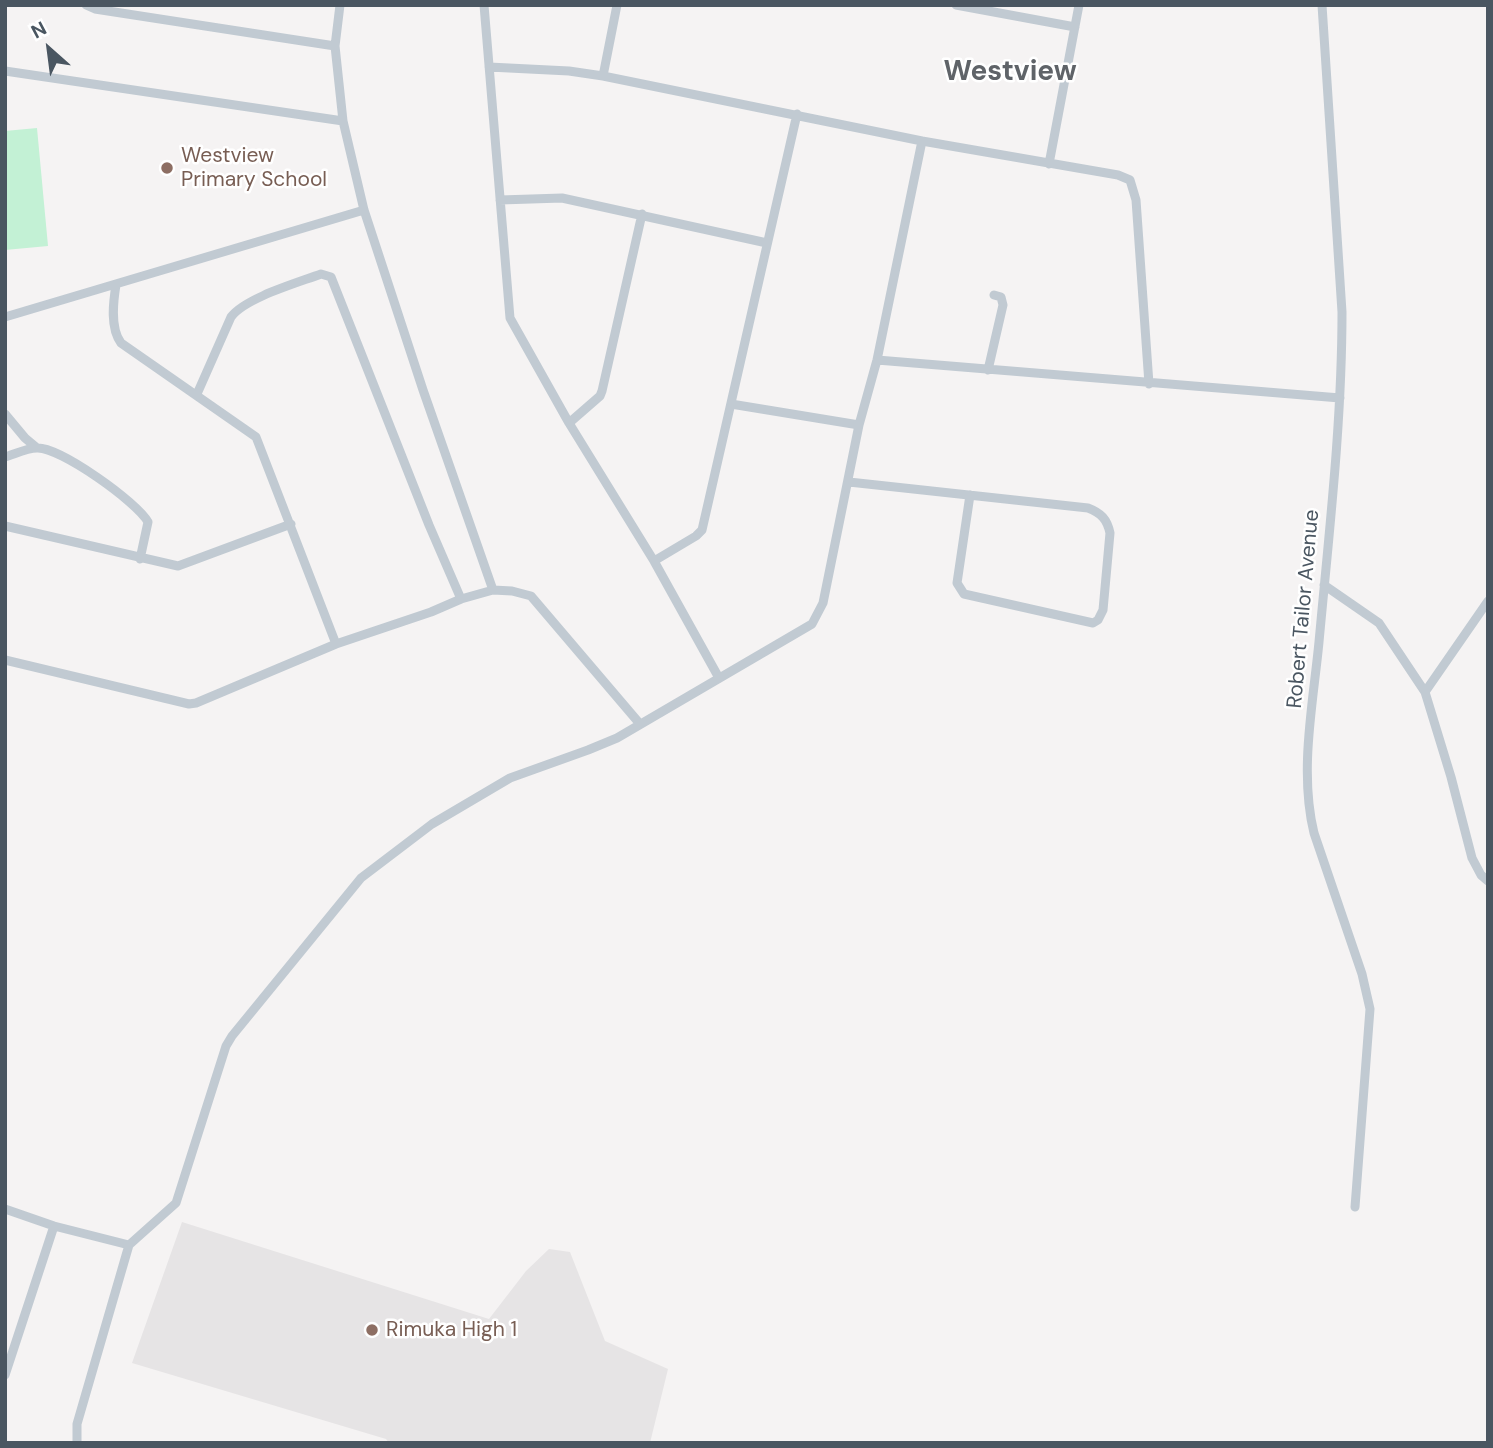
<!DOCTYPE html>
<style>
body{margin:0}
#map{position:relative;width:1493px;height:1448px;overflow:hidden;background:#f5f3f3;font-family:"DM Sans",sans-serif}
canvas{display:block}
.frame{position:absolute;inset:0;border:7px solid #4a5661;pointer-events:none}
.north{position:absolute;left:14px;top:14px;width:70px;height:70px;-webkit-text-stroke:5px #fff;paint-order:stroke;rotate:332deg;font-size:19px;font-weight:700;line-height:28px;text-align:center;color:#4a5661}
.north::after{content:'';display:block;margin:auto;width:24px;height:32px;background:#4a5661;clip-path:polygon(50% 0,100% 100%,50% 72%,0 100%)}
</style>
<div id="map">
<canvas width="1493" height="1448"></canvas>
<div class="frame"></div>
<div class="north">N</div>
</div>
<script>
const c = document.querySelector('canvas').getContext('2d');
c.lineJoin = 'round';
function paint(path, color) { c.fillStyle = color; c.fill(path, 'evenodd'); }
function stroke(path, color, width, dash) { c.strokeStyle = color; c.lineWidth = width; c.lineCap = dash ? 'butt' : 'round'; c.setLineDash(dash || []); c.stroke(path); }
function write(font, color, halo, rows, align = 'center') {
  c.font = font + ' "DM Sans",sans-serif'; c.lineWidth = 5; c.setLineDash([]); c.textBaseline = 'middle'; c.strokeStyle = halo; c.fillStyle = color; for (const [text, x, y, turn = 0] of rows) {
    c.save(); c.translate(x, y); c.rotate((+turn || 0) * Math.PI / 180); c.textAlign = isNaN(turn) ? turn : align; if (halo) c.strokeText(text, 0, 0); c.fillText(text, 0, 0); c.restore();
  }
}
paint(new Path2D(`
 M 182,1222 L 489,1319 L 526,1271 L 549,1249 L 570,1252 L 605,1341 L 668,1369 L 650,1443 L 389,1443 L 386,1439 L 132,1363 Z`), '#e6e4e5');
paint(new Path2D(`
 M 37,128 L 48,246 L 5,250 L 5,131 Z`), '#c3f1d5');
stroke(new Path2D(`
 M 86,5 L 95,9 L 335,46
 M 340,5 L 335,46 L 343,121 L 364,210 L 423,390 L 493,590
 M 484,5 L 510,318 L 569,423 L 654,561 L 719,678
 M 956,5 L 1075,27
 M 1322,5 L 1342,312 C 1342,422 1329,533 1319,642 C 1313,704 1299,772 1314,833 L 1362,974 L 1370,1009 L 1355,1207
 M 489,67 L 569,71 L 603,76 L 922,141 L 1118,175 L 1130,180 L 1136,200 L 1149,384
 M 5,71 L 343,121
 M 603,76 L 617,5
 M 1049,164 L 1079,5
 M 500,200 L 562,198 L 767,243
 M 116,285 C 113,303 110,328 121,343 L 256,437 L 336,644
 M 5,317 L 364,210
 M 877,360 L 1340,398
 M 988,370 L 1003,305 L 1001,297 L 994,295
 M 197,394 L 231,317 C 245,298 297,283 321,274 L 331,277 L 429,525 L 461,599
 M 731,404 L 859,425
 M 5,414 L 25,438 L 37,448
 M 569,423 L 600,396 L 602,391 L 642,214
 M 5,457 C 15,454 27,448 37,448 C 60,447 137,502 148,522 L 140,559
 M 849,482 L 1088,508 C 1101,513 1107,519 1110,533 L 1103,610 L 1098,620 L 1093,623 L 964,594 L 957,583 L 970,495
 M 5,526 L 178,566 L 291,524
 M 654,561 L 696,536 L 702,530 L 797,114
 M 1324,585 L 1379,623 L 1425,692 L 1451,777 L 1472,858 L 1481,875 L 1488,881
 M 5,660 L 189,704 L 196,703 L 336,644 L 431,612 L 461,599 L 493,590 L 512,591 L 531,596 L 640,724
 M 1425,692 L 1488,601
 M 5,1209 L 54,1226 L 129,1245 L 77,1424 L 77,1443
 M 129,1245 L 176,1203 L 226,1046 L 232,1036 L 361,878 L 432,824 L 510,778 L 588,750 L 617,738 L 812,624 L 823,603 L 859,425 L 877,360 L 922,141
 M 5,1375 L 54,1226`), '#c1cad2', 9);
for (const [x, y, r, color] of [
 [167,168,7,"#8d6e63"],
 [372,1330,7,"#8d6e63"]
]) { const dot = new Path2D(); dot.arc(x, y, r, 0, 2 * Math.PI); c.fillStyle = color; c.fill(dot); stroke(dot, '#fff', 2.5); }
write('21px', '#785e54', '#fff', [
 ["Westview",181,156],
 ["Primary School",181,180],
 ["Rimuka High 1",386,1330]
], 'left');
write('21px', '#4a5661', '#fff', [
 ["Robert Tailor Avenue",1304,609,-85]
]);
write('bold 28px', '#5f6368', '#fff', [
 ["Westview",1010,73]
]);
</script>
